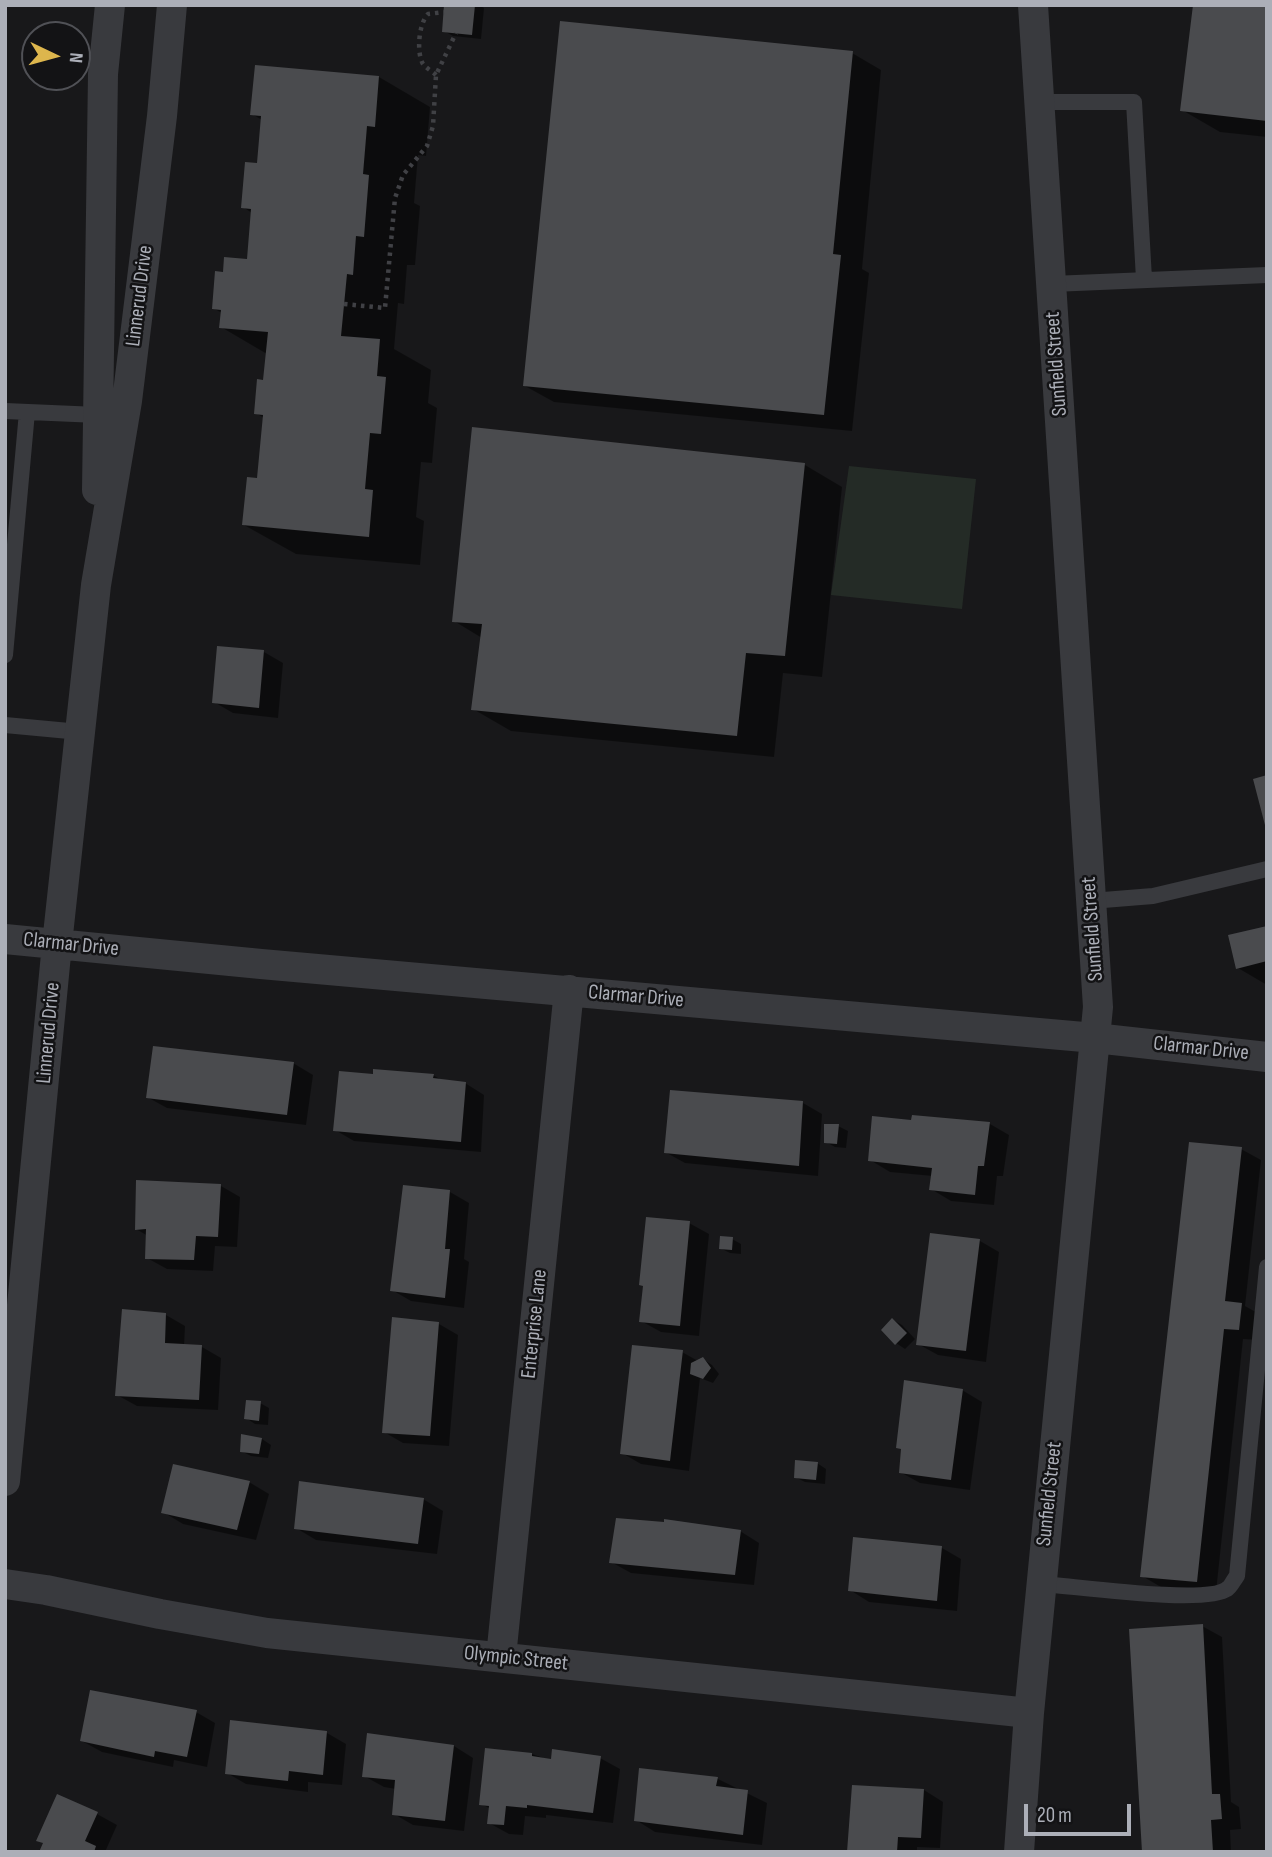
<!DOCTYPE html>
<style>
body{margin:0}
#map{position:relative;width:1272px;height:1857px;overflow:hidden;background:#18181a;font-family:"Sofia Sans Condensed",sans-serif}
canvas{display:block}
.frame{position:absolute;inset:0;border:7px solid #acafb8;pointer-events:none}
.north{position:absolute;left:21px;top:21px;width:70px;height:70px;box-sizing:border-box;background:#131315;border:2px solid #505156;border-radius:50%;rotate:95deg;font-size:19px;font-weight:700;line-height:28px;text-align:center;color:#acafb8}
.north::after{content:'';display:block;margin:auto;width:24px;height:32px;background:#ddb64d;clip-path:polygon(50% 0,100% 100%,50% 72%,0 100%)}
.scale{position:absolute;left:1024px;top:1804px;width:107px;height:32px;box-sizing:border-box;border:4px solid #acafb8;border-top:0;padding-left:9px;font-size:21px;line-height:24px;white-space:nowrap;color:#acafb8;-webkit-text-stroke:5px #131315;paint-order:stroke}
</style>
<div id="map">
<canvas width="1272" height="1857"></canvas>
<div class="frame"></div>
<div class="north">N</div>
<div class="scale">20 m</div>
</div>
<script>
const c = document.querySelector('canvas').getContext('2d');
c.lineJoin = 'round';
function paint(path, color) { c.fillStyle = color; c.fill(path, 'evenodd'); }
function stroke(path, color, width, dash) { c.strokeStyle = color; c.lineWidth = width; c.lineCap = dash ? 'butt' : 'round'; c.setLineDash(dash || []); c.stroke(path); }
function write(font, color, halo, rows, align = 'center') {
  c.font = font + ' "Sofia Sans Condensed",sans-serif'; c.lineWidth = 5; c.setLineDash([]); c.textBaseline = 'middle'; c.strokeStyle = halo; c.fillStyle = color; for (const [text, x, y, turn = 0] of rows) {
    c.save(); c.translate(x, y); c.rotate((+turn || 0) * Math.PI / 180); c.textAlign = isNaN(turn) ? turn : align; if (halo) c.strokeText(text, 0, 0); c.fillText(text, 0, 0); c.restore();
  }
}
paint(new Path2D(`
 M 849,466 L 976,479 L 962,609 L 831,595 Z`), '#242b26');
paint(new Path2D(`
 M 446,5 L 479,5 L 484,8 L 481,39 L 453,36 L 444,31 Z
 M 1267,5 L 1267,137 L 1220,132 L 1182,110 Z
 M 852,53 L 881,70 L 862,269 L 869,273 L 852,431 L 554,402 L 525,386 Z
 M 379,77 L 430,107 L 426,156 L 418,155 L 414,203 L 420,206 L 415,265 L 407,265 L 404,304 L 398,303 L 394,349 L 431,370 L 428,403 L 437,408 L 432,463 L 421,462 L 416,517 L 424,521 L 420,565 L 296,554 L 244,525 L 259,480 L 264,418 L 256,413 L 265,382 L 267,354 L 221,327 L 222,313 L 213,308 L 224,274 L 248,261 L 252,213 L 243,207 L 258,165 L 262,120 L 252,114 Z
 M 805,465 L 842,487 L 822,677 L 783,673 L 774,757 L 511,731 L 473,709 L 482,638 L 454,621 Z
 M 264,652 L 283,663 L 278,718 L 233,713 L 214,702 Z
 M 1267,928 L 1267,985 L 1238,968 Z
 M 293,1063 L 313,1075 L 306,1125 L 167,1108 L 147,1097 Z
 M 433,1075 L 443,1081 L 465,1083 L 484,1095 L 481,1152 L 354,1141 L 335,1130 L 375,1076 Z
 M 803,1103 L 822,1114 L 818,1176 L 685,1163 L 665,1152 Z
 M 913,1122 L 990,1124 L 1009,1135 L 1003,1176 L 997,1176 L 994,1205 L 951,1201 L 931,1189 L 933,1176 L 890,1172 L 870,1160 Z
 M 838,1126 L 848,1131 L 846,1148 L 835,1147 L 826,1142 Z
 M 1241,1149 L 1261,1160 L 1245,1306 L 1261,1315 L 1258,1340 L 1243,1339 L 1216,1592 L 1161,1587 L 1142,1576 Z
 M 221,1186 L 240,1197 L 237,1247 L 215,1246 L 213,1271 L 167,1269 L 147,1258 L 148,1236 L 136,1229 Z
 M 450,1192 L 469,1203 L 464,1259 L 469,1262 L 464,1308 L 411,1301 L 392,1290 Z
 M 689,1223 L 709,1234 L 699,1336 L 661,1332 L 641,1321 Z
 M 932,1235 L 980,1241 L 999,1252 L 986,1362 L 938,1355 L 918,1344 Z
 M 732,1239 L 741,1244 L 741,1254 L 730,1253 L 720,1248 Z
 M 166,1315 L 185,1326 L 184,1346 L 202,1347 L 221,1358 L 218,1410 L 137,1406 L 117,1395 Z
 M 893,1320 L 902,1325 L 915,1339 L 905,1349 L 896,1343 Z
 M 439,1324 L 458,1335 L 449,1446 L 403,1443 L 384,1432 Z
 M 682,1352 L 698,1361 L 703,1359 L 712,1365 L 719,1374 L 713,1383 L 700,1378 L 689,1471 L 641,1464 L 622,1453 Z
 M 962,1390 L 982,1402 L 970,1490 L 920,1483 L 900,1472 L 903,1450 Z
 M 260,1403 L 269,1408 L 268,1425 L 255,1424 L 246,1418 Z
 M 262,1439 L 271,1445 L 268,1458 L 251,1456 L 241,1451 Z
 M 817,1463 L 826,1469 L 825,1484 L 805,1482 L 795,1477 Z
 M 249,1482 L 269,1494 L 256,1540 L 183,1524 L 163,1512 Z
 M 423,1499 L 443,1511 L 437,1554 L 316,1540 L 296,1528 Z
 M 666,1524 L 740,1531 L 759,1543 L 754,1585 L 631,1573 L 611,1562 Z
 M 942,1548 L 961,1559 L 957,1611 L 869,1602 L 850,1590 Z
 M 1202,1626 L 1222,1637 L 1231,1802 L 1239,1807 L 1241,1829 L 1230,1830 L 1231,1852 L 1143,1852 Z
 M 196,1712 L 215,1723 L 207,1767 L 174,1760 L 173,1767 L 102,1752 L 82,1741 Z
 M 231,1722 L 327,1733 L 346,1744 L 342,1785 L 308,1782 L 308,1792 L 246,1784 L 227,1773 Z
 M 454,1746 L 473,1758 L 464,1831 L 413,1825 L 394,1814 L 396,1789 L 384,1787 L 364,1776 Z
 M 532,1754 L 552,1761 L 600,1758 L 620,1769 L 613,1823 L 546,1815 L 546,1818 L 525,1816 L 523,1835 L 509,1834 L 489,1823 L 491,1809 L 481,1804 Z
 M 641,1770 L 718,1779 L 767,1803 L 762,1845 L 655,1832 L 636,1820 Z
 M 924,1790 L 943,1802 L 940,1848 L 917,1847 L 917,1852 L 850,1852 Z
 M 97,1814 L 117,1825 L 105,1852 L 41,1852 Z`), '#0007');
paint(new Path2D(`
 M 444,5 L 475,5 L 472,35 L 442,32 Z
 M 1193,5 L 1267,5 L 1267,121 L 1180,111 Z
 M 560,21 L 853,51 L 833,254 L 841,255 L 824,415 L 523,386 Z
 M 255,65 L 379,76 L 375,127 L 367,126 L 363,174 L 369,175 L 364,237 L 356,236 L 353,275 L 347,274 L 341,336 L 380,339 L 377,376 L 386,377 L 381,434 L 370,433 L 365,489 L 373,490 L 369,537 L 242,525 L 247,477 L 257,478 L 263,415 L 254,414 L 257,379 L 263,380 L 268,332 L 219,328 L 221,310 L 212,309 L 215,271 L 223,272 L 224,257 L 247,259 L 251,209 L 241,208 L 245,162 L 257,163 L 261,116 L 250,115 Z
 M 472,427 L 805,463 L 785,656 L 746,653 L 737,736 L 471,710 L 482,624 L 452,622 Z
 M 217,646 L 264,650 L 259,708 L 212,703 Z
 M 1267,775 L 1267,829 L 1266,829 L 1253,779 Z
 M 1267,926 L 1267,961 L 1236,969 L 1228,935 Z
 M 153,1046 L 294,1062 L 287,1115 L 146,1098 Z
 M 373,1069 L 434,1074 L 433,1078 L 466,1082 L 461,1142 L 333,1131 L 339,1071 L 373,1074 Z
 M 670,1090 L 803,1101 L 799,1166 L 664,1153 Z
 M 912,1115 L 990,1122 L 984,1166 L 978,1166 L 975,1195 L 929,1190 L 932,1168 L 868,1161 L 872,1116 L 911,1120 Z
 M 824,1124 L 839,1124 L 837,1144 L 824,1143 Z
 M 1189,1142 L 1242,1147 L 1225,1301 L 1242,1303 L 1239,1330 L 1224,1329 L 1197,1582 L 1140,1577 Z
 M 136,1180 L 221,1184 L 218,1237 L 196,1236 L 194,1260 L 145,1259 L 146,1229 L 135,1230 Z
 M 403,1185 L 450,1190 L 445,1249 L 450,1249 L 445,1298 L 390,1291 Z
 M 646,1217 L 690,1221 L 680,1326 L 639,1322 L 643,1286 L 639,1285 Z
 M 930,1233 L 980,1239 L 966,1351 L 916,1345 Z
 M 720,1236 L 733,1237 L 732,1250 L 719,1249 Z
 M 122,1309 L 166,1313 L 165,1343 L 202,1345 L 199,1400 L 115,1396 Z
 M 392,1317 L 439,1322 L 430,1436 L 382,1433 Z
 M 892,1318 L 907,1333 L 895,1345 L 881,1330 Z
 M 632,1345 L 683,1350 L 670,1461 L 620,1454 Z
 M 703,1357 L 711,1368 L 703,1379 L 690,1374 L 691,1363 Z
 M 904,1380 L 963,1389 L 951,1480 L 899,1473 L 901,1449 L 896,1448 Z
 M 246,1400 L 261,1401 L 259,1421 L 244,1419 Z
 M 241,1434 L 262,1438 L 259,1454 L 240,1452 Z
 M 795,1460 L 818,1462 L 816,1480 L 794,1478 Z
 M 173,1464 L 250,1481 L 237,1530 L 161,1513 Z
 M 299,1481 L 424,1498 L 418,1544 L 294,1529 Z
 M 616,1518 L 664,1522 L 664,1519 L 741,1530 L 735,1575 L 609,1563 Z
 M 853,1537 L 942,1546 L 937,1601 L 848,1591 Z
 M 1203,1624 L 1212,1794 L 1220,1794 L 1222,1819 L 1211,1820 L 1213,1852 L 1142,1852 L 1129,1629 Z
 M 90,1690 L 197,1710 L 187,1757 L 155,1751 L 154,1757 L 80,1741 Z
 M 230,1720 L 327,1731 L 323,1775 L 289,1771 L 288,1781 L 225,1774 Z
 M 367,1733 L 454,1745 L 445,1821 L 392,1815 L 395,1780 L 362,1777 Z
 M 485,1748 L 532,1753 L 532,1756 L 551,1759 L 552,1749 L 601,1756 L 593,1813 L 527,1805 L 527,1808 L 506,1806 L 504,1825 L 487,1824 L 489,1806 L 479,1805 Z
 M 639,1768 L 718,1777 L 716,1786 L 748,1790 L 743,1835 L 634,1821 Z
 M 852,1785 L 924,1789 L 921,1838 L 898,1837 L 897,1852 L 847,1852 Z
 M 57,1794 L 98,1812 L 85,1841 L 96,1846 L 94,1852 L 39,1852 L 43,1843 L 36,1841 Z`), '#4a4b4e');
stroke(new Path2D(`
 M 436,75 C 433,72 426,68 423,64 C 416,52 419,23 428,14 L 444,12
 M 344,304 L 385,308 L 395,198 L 403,175 L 427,146 L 433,126 L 436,75 L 456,33`), '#404145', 4.5, [3.5, 5]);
stroke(new Path2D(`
 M 1040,102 L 1134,102 L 1144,279
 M 1052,284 L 1267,275
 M 5,411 L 98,415
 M 5,655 L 27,412
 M 5,725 L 80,732
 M 1091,901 L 1153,896 L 1267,869
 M 1042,1584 C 1074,1586 1206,1605 1227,1589 C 1231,1587 1234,1579 1237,1576 L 1267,1267`), '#393a3e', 16);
stroke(new Path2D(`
 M 97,490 L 103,74 L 110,5
 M 5,939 L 261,964 L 1095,1038 L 1267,1057
 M 5,1481 L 57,944 L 96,585 L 127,401 L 162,116 L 172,5
 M 5,1584 L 46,1590 L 160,1614 L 267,1633 L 1029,1713
 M 501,1657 L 569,990
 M 1019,1852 L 1029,1713 L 1098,1007 L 1033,5`), '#393a3e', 30);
write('21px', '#acafb8', '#131315', [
 ["Linnerud Drive",140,296,-83],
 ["Sunfield Street",1057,364,-94],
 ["Sunfield Street",1093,929,-94],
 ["Clarmar Drive",71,945,6],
 ["Clarmar Drive",636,997,5],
 ["Linnerud Drive",49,1033,-85],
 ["Clarmar Drive",1201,1049,6],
 ["Enterprise Lane",535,1324,-84],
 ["Sunfield Street",1050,1494,-84],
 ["Olympic Street",516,1659,6]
]);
</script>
